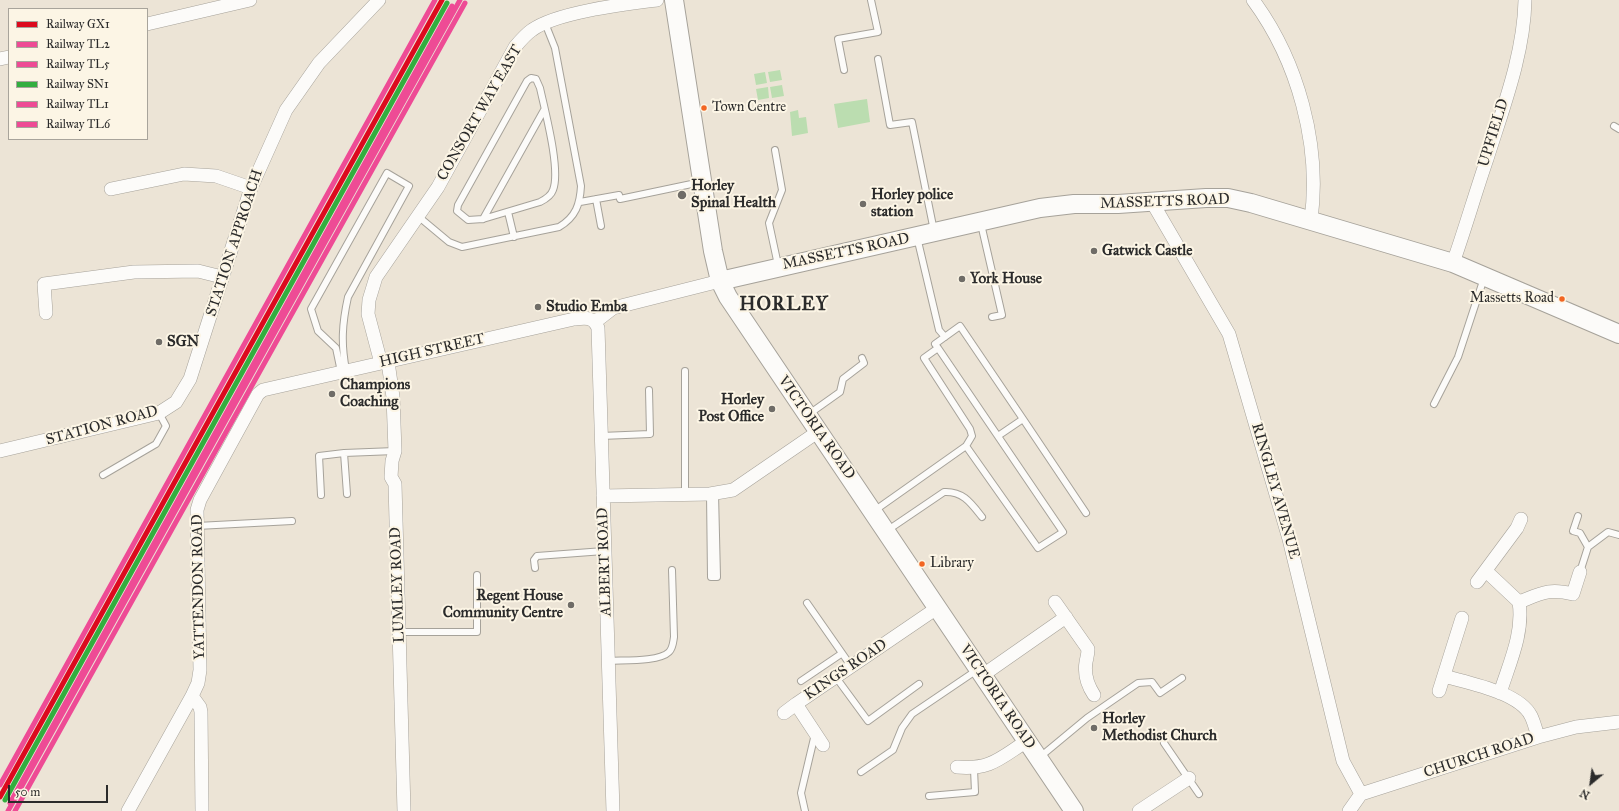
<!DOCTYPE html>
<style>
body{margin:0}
#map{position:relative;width:1619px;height:811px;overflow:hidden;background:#ece4d6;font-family:"IM FELL Great Primer",serif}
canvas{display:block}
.legend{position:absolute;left:8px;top:8px;width:140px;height:132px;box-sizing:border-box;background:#fcf5e5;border:1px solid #a8a49b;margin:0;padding:5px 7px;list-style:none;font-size:12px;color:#2b2b2b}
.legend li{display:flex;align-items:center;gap:8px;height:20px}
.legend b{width:20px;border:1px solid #a8a49b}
.north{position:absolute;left:1571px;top:763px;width:40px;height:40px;-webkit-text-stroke:3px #fcf5e5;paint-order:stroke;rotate:209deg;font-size:11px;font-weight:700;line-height:16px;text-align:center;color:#2b2b2b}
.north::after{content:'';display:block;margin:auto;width:14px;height:18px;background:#2b2b2b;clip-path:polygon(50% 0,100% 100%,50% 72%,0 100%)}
.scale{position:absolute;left:8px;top:785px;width:100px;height:18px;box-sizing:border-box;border:2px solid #2b2b2b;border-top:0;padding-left:5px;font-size:12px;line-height:14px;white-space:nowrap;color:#2b2b2b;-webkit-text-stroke:3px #fcf5e5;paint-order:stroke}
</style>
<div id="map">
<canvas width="1619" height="811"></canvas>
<ul class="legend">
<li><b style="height:5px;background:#dc0a1e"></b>Railway GX1</li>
<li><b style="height:5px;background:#ee4b95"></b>Railway TL2</li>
<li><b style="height:5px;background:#ee4b95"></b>Railway TL5</li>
<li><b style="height:5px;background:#33ae3f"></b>Railway SN1</li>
<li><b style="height:5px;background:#ee4b95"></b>Railway TL1</li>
<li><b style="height:5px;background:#ee4b95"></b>Railway TL6</li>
</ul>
<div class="north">N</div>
<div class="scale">50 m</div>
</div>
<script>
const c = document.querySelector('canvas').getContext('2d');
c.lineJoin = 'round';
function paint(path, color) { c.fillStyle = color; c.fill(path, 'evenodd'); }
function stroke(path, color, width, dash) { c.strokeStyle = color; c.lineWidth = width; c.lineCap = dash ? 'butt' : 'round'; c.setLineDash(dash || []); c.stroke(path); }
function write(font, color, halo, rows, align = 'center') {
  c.font = font + ' "IM FELL Great Primer",serif'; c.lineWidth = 4; c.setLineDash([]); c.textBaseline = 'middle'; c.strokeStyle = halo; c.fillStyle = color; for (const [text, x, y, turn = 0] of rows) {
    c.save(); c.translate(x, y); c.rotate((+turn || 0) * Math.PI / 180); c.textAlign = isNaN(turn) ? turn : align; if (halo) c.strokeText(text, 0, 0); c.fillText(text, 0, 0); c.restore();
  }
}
paint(new Path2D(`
 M 780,70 L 782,80 L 770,82 L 768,72 Z
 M 765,72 L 767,83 L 756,85 L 754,74 Z
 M 782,85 L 784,96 L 772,98 L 770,87 Z
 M 768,87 L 769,98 L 758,100 L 756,89 Z
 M 867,99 L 870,122 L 838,128 L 834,104 Z
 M 798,110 L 799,118 L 806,117 L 808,133 L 792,136 L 790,112 Z`), '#bbddb0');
const lane = new Path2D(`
 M 878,59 L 890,125 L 912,122 L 934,231
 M 844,70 L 838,39 L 878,32 L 871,0
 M 531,78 L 536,79 L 540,88 C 545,111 561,170 553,190 C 551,196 546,199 540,202 L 483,219 L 468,220 L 457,211 L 458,205 L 527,81 Z
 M 1614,126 L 1619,129
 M 775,150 L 782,190 L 769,223 L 778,265
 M 596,199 L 601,226
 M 580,202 L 619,195 L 620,199 L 701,182
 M 508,212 L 514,237
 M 419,217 L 449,242 L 462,247 L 559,227 C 576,217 580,204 581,186 L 555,48 L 545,23
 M 483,219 L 544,110
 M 981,224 L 1002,315 L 992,317
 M 917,237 L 939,330 L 945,337
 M 938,348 L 935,344 L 960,326 L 1023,419 L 998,436
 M 685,371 L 685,494
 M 341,372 L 336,348 L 318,331 L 311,309 L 387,173 L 409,186 L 348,297 C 342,324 341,344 346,370
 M 1434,404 L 1458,357 L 1484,278
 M 809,414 L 840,392 L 843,379 L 864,363 L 862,358
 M 1023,419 L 1086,513
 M 601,436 L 650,434 L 649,390
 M 344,453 L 347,494
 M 103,475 L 156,444 L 166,426 L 159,413
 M 710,494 L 711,577 L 717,577 L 715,493
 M 321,495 L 319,456 L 344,453 L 395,451
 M 874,511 L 966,446 L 972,436 L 970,429 L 924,358 L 938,348 L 1063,532 L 1038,548 L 966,446
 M 1578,516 L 1573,531 L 1580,533 L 1588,547
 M 197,526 L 292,521
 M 888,530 L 944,492 C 963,491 971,503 982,517
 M 535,568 L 534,560 L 537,556 L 604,551
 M 1580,572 L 1588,547 L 1608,532 L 1619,535
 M 807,603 L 851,666
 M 399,632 L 477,632 L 477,575
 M 609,661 C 623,660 659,662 669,652 C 673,648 673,643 674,637 L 672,570
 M 835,676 L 868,721 L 919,684
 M 801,681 L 841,654
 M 1164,743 L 1199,794
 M 1040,757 L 1087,718 L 1138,683 L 1152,682 L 1160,693 L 1182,678
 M 861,772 L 893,750 L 902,728 L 912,714 L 977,670
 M 929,796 L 975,792 L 974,769
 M 805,811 L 801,793 L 815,734`);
const street = new Path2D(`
 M 1253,0 C 1298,61 1321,145 1311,220
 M 147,24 L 250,0
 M 0,59 L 9,57
 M 111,189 L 184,174 L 216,176 L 251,188
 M 1152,202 L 1229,334 L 1289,539 L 1343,761 L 1361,794
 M 1453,263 C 1465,229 1475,194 1487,159 C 1503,108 1524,54 1525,0
 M 46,313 L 44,284 L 134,272 L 198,271 L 222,277
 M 595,322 L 613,308 L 720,281
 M 388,362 L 393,397 L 395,451 L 392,461 L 391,477 L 395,484 L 404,811
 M 381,363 L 368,314 L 369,300 L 376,277 L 438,187 L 515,47 C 520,41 526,34 532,30 C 557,12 626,4 657,0
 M 0,451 L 159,413 L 176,402 L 190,379 L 251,188 L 286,110 L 319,63 L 379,0
 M 603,496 L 710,494 L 733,490 L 819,431
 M 1486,571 L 1519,602 C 1542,593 1549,588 1573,594 L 1580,572
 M 1477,582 L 1517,528 L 1521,519
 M 1055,602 L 1088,649 C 1088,654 1087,657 1086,662 C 1084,674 1088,686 1094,695
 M 983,675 L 1066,617
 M 1444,676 C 1468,683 1519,692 1531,716 C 1534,722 1536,730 1538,737
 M 1439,691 L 1462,618
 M 1500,693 C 1509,664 1524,633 1519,602
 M 784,713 L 796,704
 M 823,745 L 796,704 L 937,608
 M 957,767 C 991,770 1000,758 1027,741
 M 128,811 L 192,696
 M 202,811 L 201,712 L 200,707 L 192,696 L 198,683 L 200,670 L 197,510 L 200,500 L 258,394 L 263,390 L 574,319 C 585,318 593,316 598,328 L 613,811
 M 1139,811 L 1189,778
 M 1349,811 L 1361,794 L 1538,737 L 1576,727 L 1619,722`);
const secondary = new Path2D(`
 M 674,0 L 713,251 L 720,281 L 728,297 L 1074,811
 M 720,281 L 1040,208 L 1074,204 L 1118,204 L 1206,198 L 1228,198 L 1251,203 L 1453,263 L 1619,334`);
stroke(lane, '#a6a29a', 8);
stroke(street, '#a6a29a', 14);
stroke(secondary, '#a6a29a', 20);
stroke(lane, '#fcfbf9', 6);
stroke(street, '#fcfbf9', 13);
stroke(secondary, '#fcfbf9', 18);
stroke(new Path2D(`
 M 0,797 L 442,0`), '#dc0a1e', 5);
stroke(new Path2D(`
 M 8,811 L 460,0`), '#ee4b95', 5);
stroke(new Path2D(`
 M 15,811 L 465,3`), '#ee4b95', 5);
stroke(new Path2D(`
 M 5,800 L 447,3`), '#33ae3f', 5);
stroke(new Path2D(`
 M 0,785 L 435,0`), '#ee4b95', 5);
stroke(new Path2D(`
 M 10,803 L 452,6`), '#ee4b95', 5);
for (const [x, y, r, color] of [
 [704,108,3.5,"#f26522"],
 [682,195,5,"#6f6c67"],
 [863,204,4,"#6f6c67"],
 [1094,251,4,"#6f6c67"],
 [962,279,4,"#6f6c67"],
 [1562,299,3.5,"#f26522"],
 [538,307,4,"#6f6c67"],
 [159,342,4,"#6f6c67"],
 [332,394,4,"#6f6c67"],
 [772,409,4,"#6f6c67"],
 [922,564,3.5,"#f26522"],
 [571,605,4,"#6f6c67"],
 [1094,728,4,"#6f6c67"]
]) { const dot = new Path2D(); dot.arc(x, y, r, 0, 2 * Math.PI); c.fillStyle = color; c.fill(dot); stroke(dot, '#fcf5e5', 1.5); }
write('14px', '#2b2b2b', '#fcf5e5', [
 ["Town Centre",712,108],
 ["Massetts Road",1554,299,"right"],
 ["Library",930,564]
], 'left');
write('15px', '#2b2b2b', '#fcf5e5', [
 ["CONSORT WAY EAST",480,113,-60],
 ["UPFIELD",1494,133,-73],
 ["MASSETTS ROAD",1165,202,-2],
 ["STATION APPROACH",235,243,-72],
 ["MASSETTS ROAD",846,252,-12],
 ["HIGH STREET",432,351,-13],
 ["STATION ROAD",102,426,-15],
 ["VICTORIA ROAD",816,428,55],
 ["RINGLEY AVENUE",1275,491,74],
 ["ALBERT ROAD",605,562,-92],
 ["LUMLEY ROAD",398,585,-92],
 ["YATTENDON ROAD",199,587,-91],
 ["KINGS ROAD",846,670,-34],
 ["VICTORIA ROAD",997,697,56],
 ["CHURCH ROAD",1479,756,-18]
]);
write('bold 15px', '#2b2b2b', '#fcf5e5', [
 ["Horley",691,186],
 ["Spinal Health",691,203],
 ["Horley police",871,195],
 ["station",871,212],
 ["Gatwick Castle",1102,251],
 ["York House",970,279],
 ["Studio Emba",546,307],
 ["SGN",167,342],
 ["Champions",340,385],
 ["Coaching",340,402],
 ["Horley",764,400,"right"],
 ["Post Office",764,417,"right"],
 ["Regent House",563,596,"right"],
 ["Community Centre",563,613,"right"],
 ["Horley",1102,719],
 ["Methodist Church",1102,736]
], 'left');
c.letterSpacing = '1px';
write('bold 19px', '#2b2b2b', '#fcf5e5', [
 ["HORLEY",784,305]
]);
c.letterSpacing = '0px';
</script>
